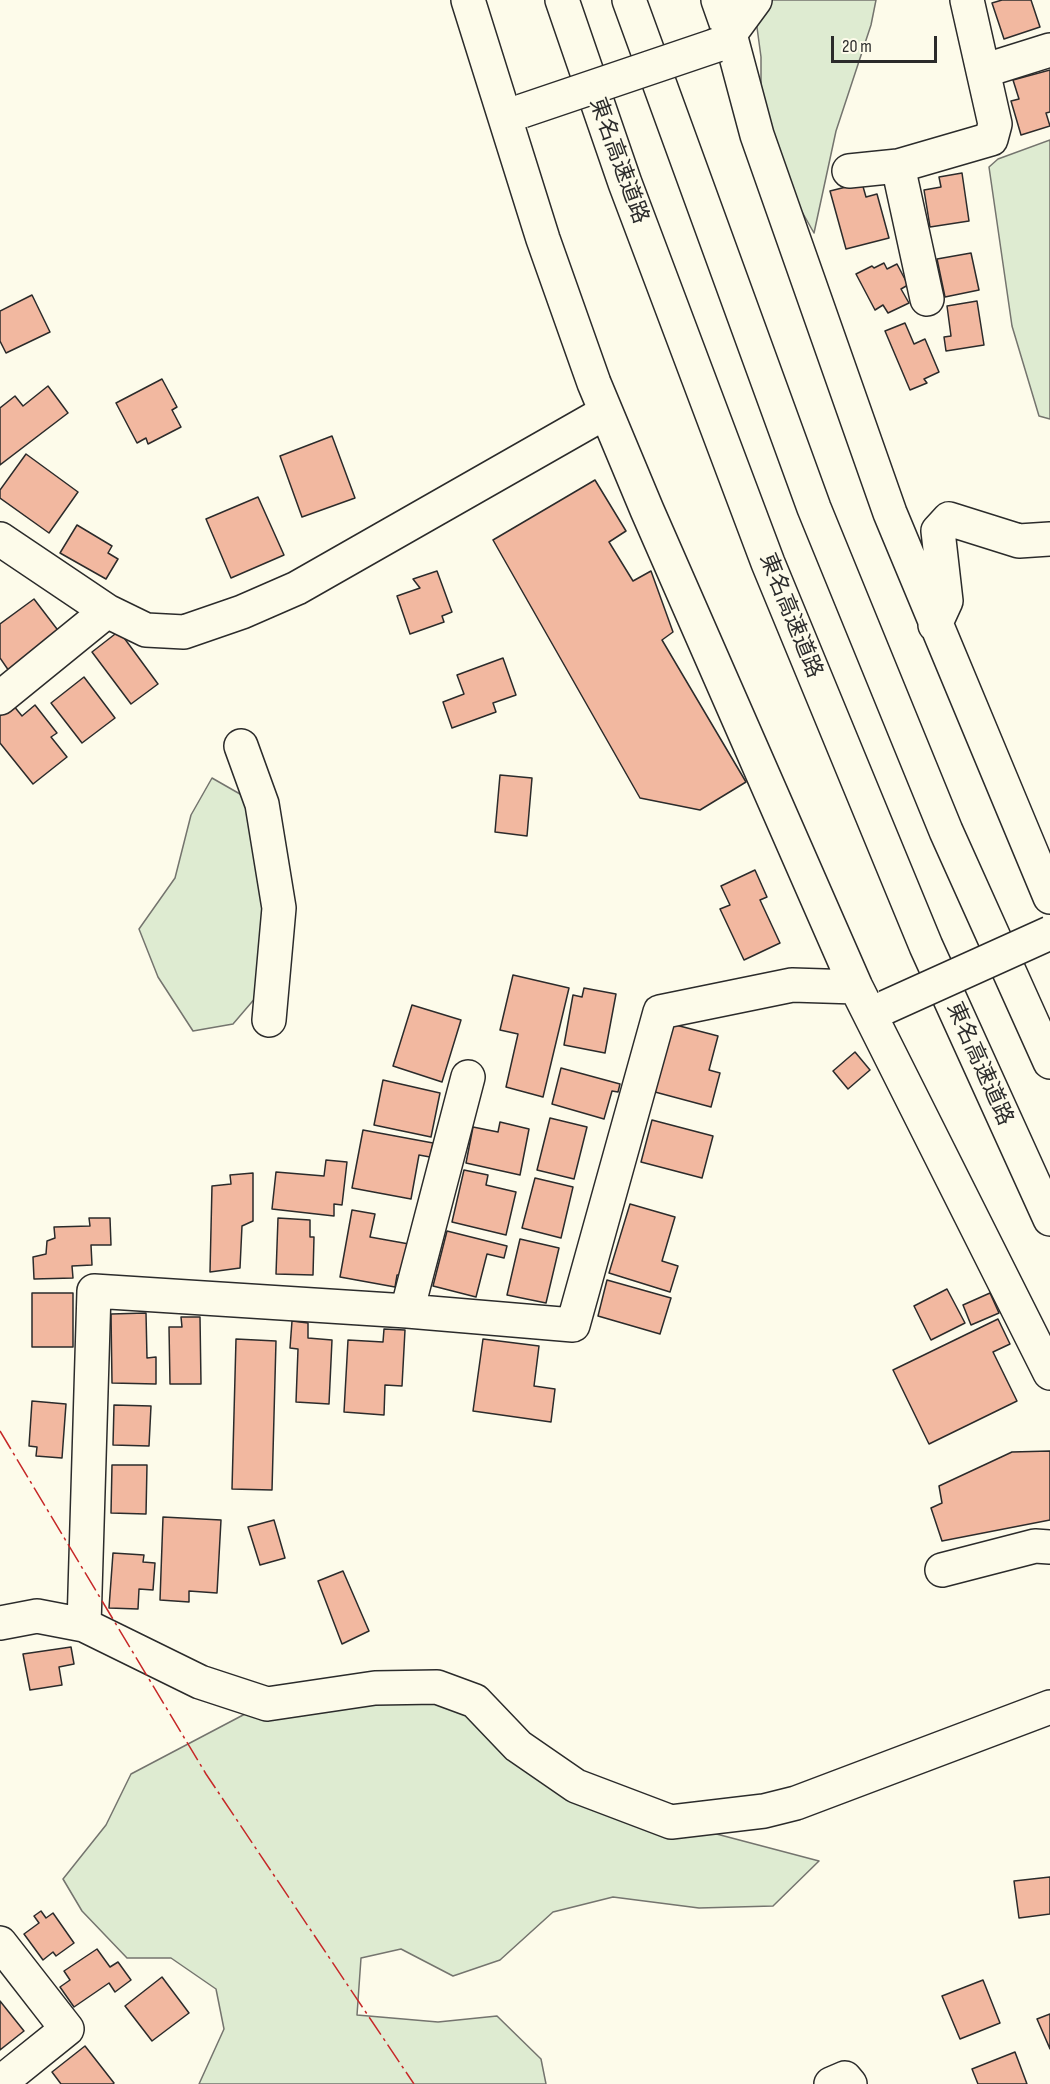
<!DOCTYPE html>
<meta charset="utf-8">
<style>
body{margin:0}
#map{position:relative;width:1050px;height:2084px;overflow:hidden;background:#fdfbea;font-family:"Sofia Sans Condensed",sans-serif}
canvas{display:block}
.scale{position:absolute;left:831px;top:36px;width:106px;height:27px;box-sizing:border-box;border:3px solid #2b2b2b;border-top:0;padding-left:8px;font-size:18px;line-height:21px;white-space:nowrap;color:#2b2b2b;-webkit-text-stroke:4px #fdfbea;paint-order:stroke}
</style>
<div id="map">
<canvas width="1050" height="2084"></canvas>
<div class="scale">20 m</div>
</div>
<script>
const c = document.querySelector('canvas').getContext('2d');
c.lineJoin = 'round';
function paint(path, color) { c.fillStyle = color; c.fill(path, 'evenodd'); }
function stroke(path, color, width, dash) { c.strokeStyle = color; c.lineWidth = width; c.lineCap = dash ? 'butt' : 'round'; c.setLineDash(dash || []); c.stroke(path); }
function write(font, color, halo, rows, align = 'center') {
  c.font = font + ' "Sofia Sans Condensed","Noto Sans JP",sans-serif'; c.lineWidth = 4.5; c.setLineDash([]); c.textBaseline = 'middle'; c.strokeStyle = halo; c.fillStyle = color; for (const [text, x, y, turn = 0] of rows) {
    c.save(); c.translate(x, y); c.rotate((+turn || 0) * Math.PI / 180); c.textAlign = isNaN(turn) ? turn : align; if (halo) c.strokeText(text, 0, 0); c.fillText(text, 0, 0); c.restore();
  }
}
const green = new Path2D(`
 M 767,0 L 876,0 L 871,25 L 836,131 L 814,233 L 771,157 L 761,96 L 761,57 L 756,20 Z
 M 1050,140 L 1050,419 L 1039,416 L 1012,326 L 989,167 L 998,159 Z
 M 212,778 L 247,798 L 277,900 L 269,982 L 233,1024 L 193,1031 L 158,977 L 139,929 L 175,878 L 191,815 Z
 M 437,1687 L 538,1767 L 671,1822 L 819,1861 L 773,1906 L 699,1908 L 613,1897 L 553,1912 L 500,1960 L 453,1976 L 401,1949 L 361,1958 L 357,2015 L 438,2022 L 497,2016 L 541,2059 L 546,2084 L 199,2084 L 224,2029 L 216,1989 L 171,1958 L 127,1958 L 82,1911 L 63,1879 L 106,1825 L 131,1774 L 264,1704 Z`);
paint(green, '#deebd1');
stroke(green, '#74746e', 1.5);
const building = new Path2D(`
 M 1002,0 L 1031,0 L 1040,27 L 1004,39 L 992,3 Z
 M 1050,70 L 1050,112 L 1046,113 L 1050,126 L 1021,135 L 1011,101 L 1019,99 L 1013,80 Z
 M 962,173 L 969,221 L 930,227 L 924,190 L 941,187 L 939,177 Z
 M 862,183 L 866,197 L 877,194 L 889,238 L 846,249 L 830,191 Z
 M 971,253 L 979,290 L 945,297 L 937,259 Z
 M 884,263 L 887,269 L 897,264 L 908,285 L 901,289 L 909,303 L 888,313 L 883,305 L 875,310 L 856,274 L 872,266 L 874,268 Z
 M 32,295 L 50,332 L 6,353 L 0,341 L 0,311 Z
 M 977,301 L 984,345 L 946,351 L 944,337 L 951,336 L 947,306 Z
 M 905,323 L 914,344 L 925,339 L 939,372 L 924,379 L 927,383 L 910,390 L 885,331 Z
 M 162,379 L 177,407 L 172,410 L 181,427 L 148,444 L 146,438 L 137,443 L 116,403 Z
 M 48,386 L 68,413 L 0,465 L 0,408 L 15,396 L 23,406 Z
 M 332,436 L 355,498 L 302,517 L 280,456 Z
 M 26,454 L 78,492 L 49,533 L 0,498 L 0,490 Z
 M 595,480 L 626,531 L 609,542 L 633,581 L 651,571 L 673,632 L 662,640 L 746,782 L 700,810 L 640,798 L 493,540 Z
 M 258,497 L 284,555 L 231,578 L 206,519 Z
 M 77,525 L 112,546 L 108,553 L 118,559 L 106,579 L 60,553 Z
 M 437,571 L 452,612 L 442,616 L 444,622 L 410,634 L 397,596 L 420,588 L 413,579 Z
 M 34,599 L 60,633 L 9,671 L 0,658 L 0,624 Z
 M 119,631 L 158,684 L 131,704 L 92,652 Z
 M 503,658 L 516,695 L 493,703 L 496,712 L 452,728 L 443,702 L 464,694 L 457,675 Z
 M 84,677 L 115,718 L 82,743 L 51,703 Z
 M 13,705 L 22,716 L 35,705 L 57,733 L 51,737 L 67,757 L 33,784 L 0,743 L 0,716 Z
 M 500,775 L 532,778 L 527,836 L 495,832 Z
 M 755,870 L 767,897 L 760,900 L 780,943 L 744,960 L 720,909 L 730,905 L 721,886 Z
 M 513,975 L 569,988 L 543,1097 L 506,1087 L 518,1034 L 500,1030 Z
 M 584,988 L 616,994 L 605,1053 L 564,1045 L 573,995 L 582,997 Z
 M 412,1005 L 461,1020 L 442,1082 L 393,1066 Z
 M 672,1024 L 718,1036 L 709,1070 L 720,1073 L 711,1107 L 655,1092 Z
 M 855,1052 L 870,1070 L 848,1089 L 833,1071 Z
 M 561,1068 L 620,1084 L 618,1092 L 612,1091 L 604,1119 L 552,1104 Z
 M 383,1080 L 440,1093 L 431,1137 L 374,1125 Z
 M 550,1118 L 587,1127 L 574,1179 L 537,1170 Z
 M 652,1120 L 713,1136 L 702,1178 L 641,1162 Z
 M 500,1122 L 529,1129 L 520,1175 L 466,1163 L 473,1127 L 498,1132 Z
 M 363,1130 L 433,1143 L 430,1157 L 419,1155 L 411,1199 L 352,1188 Z
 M 326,1160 L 347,1162 L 342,1205 L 334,1204 L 334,1216 L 272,1209 L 276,1172 L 324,1176 Z
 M 464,1170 L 488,1175 L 486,1185 L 516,1192 L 506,1235 L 452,1222 Z
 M 253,1173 L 253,1221 L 242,1226 L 240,1268 L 210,1272 L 212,1186 L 231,1184 L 230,1175 Z
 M 535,1178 L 573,1187 L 561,1238 L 522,1228 Z
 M 630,1204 L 675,1217 L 662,1261 L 678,1266 L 670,1292 L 609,1273 Z
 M 352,1210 L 375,1214 L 370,1237 L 409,1244 L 403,1275 L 397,1275 L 395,1287 L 340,1277 Z
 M 89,1218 L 110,1218 L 111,1245 L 91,1245 L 92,1265 L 72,1266 L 73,1278 L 34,1279 L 33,1257 L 46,1254 L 47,1241 L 55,1238 L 54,1227 L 90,1226 Z
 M 278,1218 L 310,1220 L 310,1237 L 314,1237 L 313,1275 L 276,1274 Z
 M 447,1231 L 507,1246 L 504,1258 L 487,1254 L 476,1297 L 433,1286 Z
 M 520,1239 L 559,1248 L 546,1303 L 507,1295 Z
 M 607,1280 L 671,1298 L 660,1334 L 598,1316 Z
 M 947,1289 L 965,1323 L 931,1340 L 914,1306 Z
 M 32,1293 L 73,1293 L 73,1347 L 32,1347 Z
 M 990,1293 L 999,1313 L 971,1325 L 963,1305 Z
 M 146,1313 L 147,1358 L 156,1357 L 156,1384 L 112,1383 L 111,1314 Z
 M 181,1317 L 200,1317 L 201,1384 L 170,1384 L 169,1327 L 182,1327 Z
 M 998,1319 L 1010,1344 L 993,1352 L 1017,1401 L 929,1444 L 893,1370 Z
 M 292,1321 L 308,1323 L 308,1338 L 332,1340 L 329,1404 L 296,1402 L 298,1349 L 290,1348 Z
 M 384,1329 L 405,1330 L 402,1386 L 385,1385 L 384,1415 L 344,1412 L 348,1340 L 383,1342 Z
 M 236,1339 L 276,1341 L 272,1490 L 232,1489 Z
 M 483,1339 L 539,1346 L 534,1386 L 555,1389 L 551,1422 L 473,1411 Z
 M 32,1401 L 66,1404 L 62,1458 L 36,1456 L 37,1447 L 29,1446 Z
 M 114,1405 L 151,1406 L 149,1446 L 113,1445 Z
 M 1050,1451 L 1050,1520 L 942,1541 L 931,1508 L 942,1503 L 939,1486 L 1012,1452 Z
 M 112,1465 L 147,1465 L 146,1514 L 111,1513 Z
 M 163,1517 L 221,1520 L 217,1593 L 189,1591 L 189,1602 L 160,1600 Z
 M 274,1520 L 285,1558 L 260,1565 L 248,1527 Z
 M 113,1553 L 144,1555 L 143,1562 L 155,1563 L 153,1590 L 139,1589 L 138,1609 L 109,1608 Z
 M 343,1571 L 369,1631 L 342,1644 L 318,1581 Z
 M 71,1647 L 74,1664 L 59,1667 L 62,1685 L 30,1690 L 23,1654 Z
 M 1050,1877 L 1050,1914 L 1019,1918 L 1014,1881 Z
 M 41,1911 L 46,1918 L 53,1913 L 74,1943 L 56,1956 L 53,1952 L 43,1960 L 24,1934 L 39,1923 L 34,1916 Z
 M 97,1949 L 110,1967 L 118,1962 L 131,1980 L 115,1992 L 109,1983 L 74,2007 L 60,1987 L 70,1980 L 64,1971 Z
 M 162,1977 L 189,2013 L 152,2041 L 125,2006 Z
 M 983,1980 L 1000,2023 L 960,2039 L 942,1996 Z
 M 0,2001 L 24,2031 L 0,2050 Z
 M 1050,2014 L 1050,2049 L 1037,2019 Z
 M 85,2046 L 114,2083 L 113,2084 L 61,2084 L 52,2072 Z
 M 1015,2052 L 1027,2084 L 978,2084 L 972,2069 Z`);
paint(building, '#f2b8a0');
stroke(building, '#2b2b2b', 1.5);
const minor = new Path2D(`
 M 468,0 L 543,239 L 594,383 L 647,510 L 856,987 L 1050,1373
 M 718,0 L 730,34 L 757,135 L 890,513 L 1050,897
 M 718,44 L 730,34 L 755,0
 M 983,71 L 1050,50
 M 898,166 L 927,299
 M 849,171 L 898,166 L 991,139 L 995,124 L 967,0
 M 0,539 L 107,611 L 146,630 L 184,632 L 242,612 L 297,588 L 606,412
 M 935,625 L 946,601 L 938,531 L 949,519 L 1019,541 L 1050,539
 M 0,698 L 107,611
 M 241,746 L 262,804 L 279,908 L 269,1020
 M 407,1311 L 468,1077
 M 942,1570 L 1035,1546 L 1050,1547
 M 0,1623 L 37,1616 L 84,1625 L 200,1682 L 267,1704 L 375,1688 L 437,1687 L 475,1701 L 518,1746 L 576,1786 L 671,1822 L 764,1811 L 796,1803 L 1050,1707
 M 84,1625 L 94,1291 L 407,1311 L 573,1325 L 660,1012 L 792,985 L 856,987
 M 0,1943 L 67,2029 L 0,2083
 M 831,2084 L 845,2078 L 850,2084`);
const highway = new Path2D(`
 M 562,0 L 625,183 L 768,563 L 926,946 L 1050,1219
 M 629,0 L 814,508 L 946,831 L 1050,1062`);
stroke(minor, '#2b2b2b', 36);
stroke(highway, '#2b2b2b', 36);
stroke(minor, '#fdfbea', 33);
stroke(highway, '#fdfbea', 33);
const minorBridge = new Path2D(`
 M 522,111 L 717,45
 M 886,1007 L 1050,933`);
stroke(minorBridge, '#2b2b2b', 36, []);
stroke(minorBridge, '#fdfbea', 33);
stroke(new Path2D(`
 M 0,1431 L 206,1774 L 414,2084`), '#c62828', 1.5, [21, 4.5, 3, 4.5]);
write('22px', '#2b2b2b', '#fdfbea', [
 ["東名高速道路",618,161,70],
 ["東名高速道路",790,616,68],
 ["東名高速道路",979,1064,66]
]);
</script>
